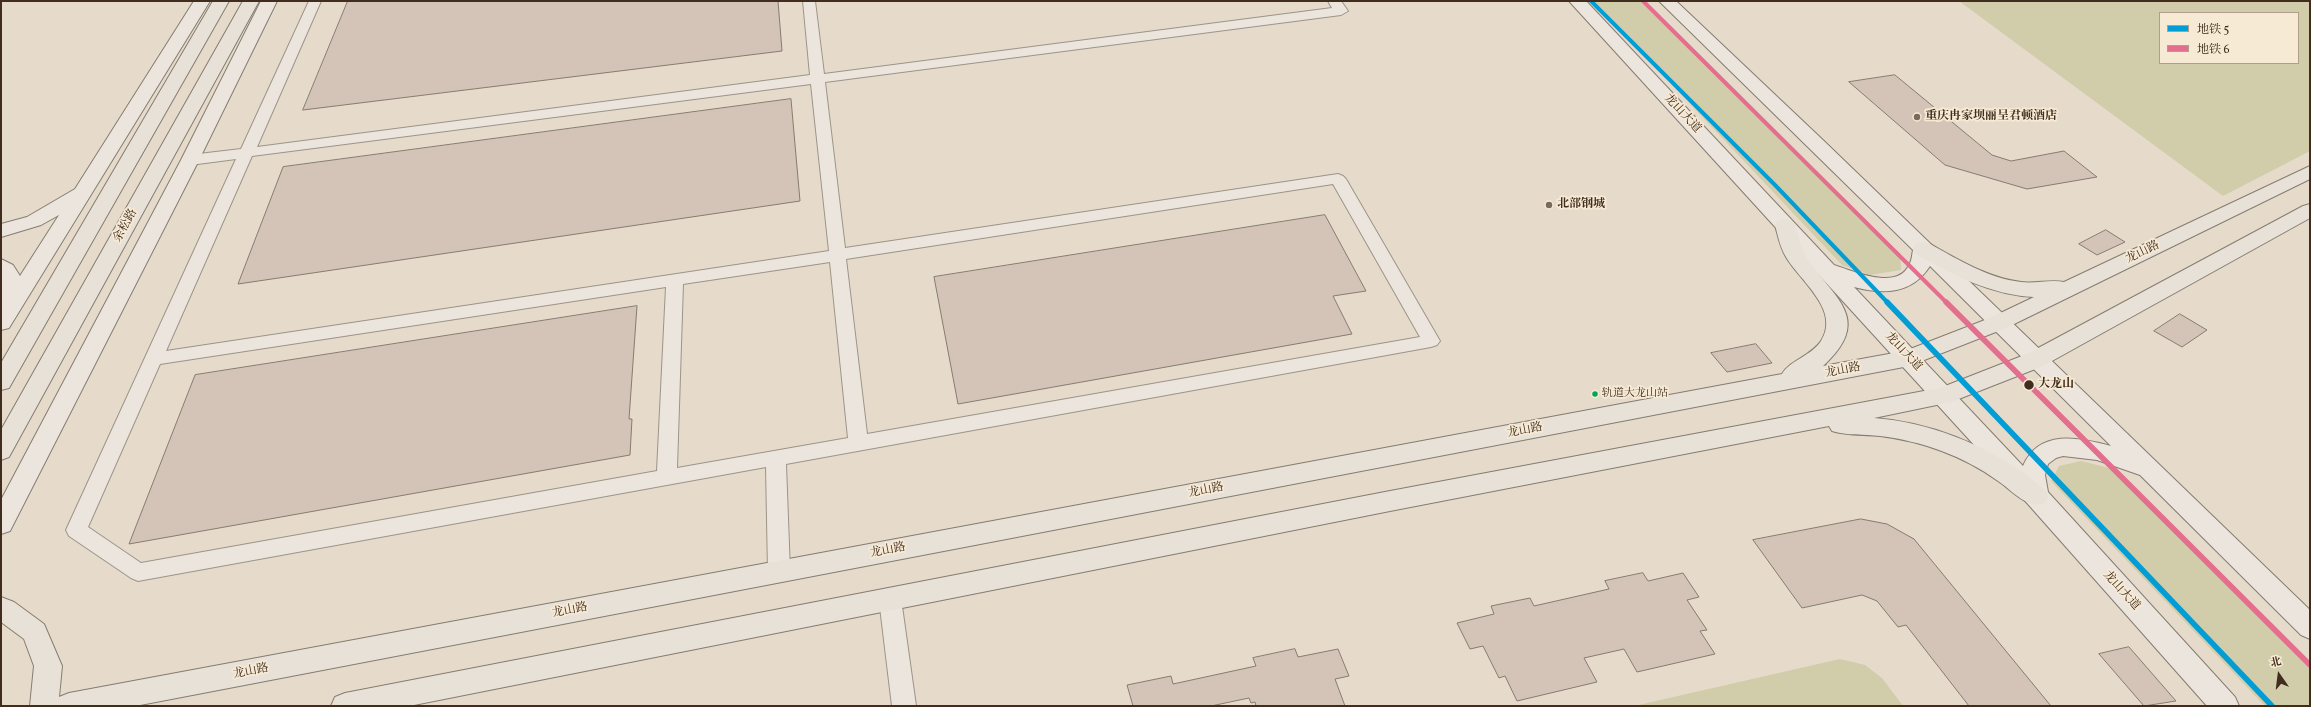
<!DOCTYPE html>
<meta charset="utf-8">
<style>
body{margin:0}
#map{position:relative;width:2311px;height:707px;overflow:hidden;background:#e6dbca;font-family:Vollkorn,"Noto Serif SC",serif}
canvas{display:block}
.frame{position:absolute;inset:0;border:2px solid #402d1d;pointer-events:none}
.legend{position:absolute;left:2159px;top:12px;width:140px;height:52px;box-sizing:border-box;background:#f7ead5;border:1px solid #ae9e8b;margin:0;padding:5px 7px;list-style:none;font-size:12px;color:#402d1d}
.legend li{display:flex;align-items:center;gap:8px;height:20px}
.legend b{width:20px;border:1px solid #ae9e8b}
.north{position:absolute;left:2259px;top:655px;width:40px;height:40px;-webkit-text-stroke:3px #f7ead5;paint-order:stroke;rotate:346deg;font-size:11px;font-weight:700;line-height:16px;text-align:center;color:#402d1d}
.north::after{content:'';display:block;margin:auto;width:14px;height:18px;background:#402d1d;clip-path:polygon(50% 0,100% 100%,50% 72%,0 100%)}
</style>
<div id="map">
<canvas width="2311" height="707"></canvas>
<div class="frame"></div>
<ul class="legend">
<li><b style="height:5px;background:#039dd6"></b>地铁 5</li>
<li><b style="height:5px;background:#e46e8d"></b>地铁 6</li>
</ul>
<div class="north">北</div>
</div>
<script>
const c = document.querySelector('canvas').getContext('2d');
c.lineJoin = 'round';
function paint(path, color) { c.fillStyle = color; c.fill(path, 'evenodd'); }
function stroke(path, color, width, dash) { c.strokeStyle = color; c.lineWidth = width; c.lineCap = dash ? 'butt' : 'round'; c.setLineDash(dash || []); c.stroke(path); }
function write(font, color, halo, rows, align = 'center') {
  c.font = font + ' Vollkorn,"Noto Serif SC",serif'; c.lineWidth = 3.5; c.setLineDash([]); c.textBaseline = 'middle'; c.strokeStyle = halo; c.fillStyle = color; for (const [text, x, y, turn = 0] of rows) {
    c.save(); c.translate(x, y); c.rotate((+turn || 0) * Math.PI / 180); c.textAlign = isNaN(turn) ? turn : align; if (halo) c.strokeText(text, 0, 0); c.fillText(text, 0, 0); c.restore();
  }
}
paint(new Path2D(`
 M 1593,1 L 1646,1 L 1900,254 L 1901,270 L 1870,275 L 1842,265 Z
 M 1959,1 L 2310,1 L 2310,151 L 2223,196 ZM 2160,13 L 2298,13 L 2298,63 L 2160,63 Z
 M 2081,461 L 2113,469 L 2310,665 L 2310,706 L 2265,706 L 2051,481 L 2059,466 Z
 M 1840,659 L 1865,665 L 1882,678 L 1903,706 L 1634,706 Z`), '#d1cca9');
const building = new Path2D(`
 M 348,1 L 778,1 L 782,51 L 303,110 Z
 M 1895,75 L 1992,155 L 2011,161 L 2064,151 L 2097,177 L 2027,189 L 1945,165 L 1849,82 Z
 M 791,99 L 800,201 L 238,284 L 283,167 Z
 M 1325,215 L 1366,291 L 1333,296 L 1352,334 L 958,404 L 934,277 Z
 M 2106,230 L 2125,242 L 2097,255 L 2079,244 Z
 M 637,306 L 629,419 L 632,419 L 630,455 L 129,544 L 195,375 Z
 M 2180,314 L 2207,330 L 2182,347 L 2154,331 Z
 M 1756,344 L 1772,363 L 1727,372 L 1711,353 Z
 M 1861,519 L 1887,524 L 1914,539 L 2051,706 L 1969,706 L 1906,625 L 1898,627 L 1877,601 L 1862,595 L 1802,608 L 1753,540 Z
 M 1643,573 L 1648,581 L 1683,573 L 1699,597 L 1687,600 L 1707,630 L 1700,631 L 1715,654 L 1637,672 L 1624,649 L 1584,658 L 1597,682 L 1517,701 L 1505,676 L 1499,678 L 1483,646 L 1470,649 L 1457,623 L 1494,614 L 1491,606 L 1530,598 L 1534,606 L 1609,589 L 1605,581 Z
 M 2129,647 L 2176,701 L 2144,706 L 2099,654 Z
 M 1295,649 L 1298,657 L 1338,649 L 1349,676 L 1335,679 L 1345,706 L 1256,706 L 1255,702 L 1251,703 L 1249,698 L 1211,706 L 1133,706 L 1127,685 L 1171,676 L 1173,684 L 1256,666 L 1253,658 Z`);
paint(building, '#d4c3b7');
stroke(building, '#857c71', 1);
const street = new Path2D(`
 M 309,1 L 321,1 L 257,147 L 810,75 L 803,1 L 815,1 L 824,74 L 1332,8 L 1328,1 L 1341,1 L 1348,11 L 1341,15 L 825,82 L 845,248 L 1338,174 L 1343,176 L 1346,179 L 1440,341 L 1437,345 L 1431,347 L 786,464 L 790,572 L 786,578 L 779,581 L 772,578 L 768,572 L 766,467 L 138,581 L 131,578 L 69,536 L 66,530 L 236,159 L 190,165 L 185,163 L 182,160 L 185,157 L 190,155 L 241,149 ZM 811,84 L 829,251 L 166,351 L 252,156 ZM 1333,184 L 1420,337 L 867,434 L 846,259 ZM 830,262 L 848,438 L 677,468 L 683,284 ZM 666,287 L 657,471 L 141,563 L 88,527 L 160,364 Z
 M 890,590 L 898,593 L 901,599 L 916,706 L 892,706 L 879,599 L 882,593 Z`);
const secondary = new Path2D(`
 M 194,1 L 210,1 L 9,328 L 1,330 L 1,259 L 13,265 L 20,276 L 59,215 L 41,225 L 1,237 L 1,224 L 27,217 L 75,189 Z
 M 261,1 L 277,1 L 199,160 L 10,531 L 1,534 L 1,500 L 181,160 Z
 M 1569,1 L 1586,1 L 1834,265 C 1853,271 1897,291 1909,265 C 1912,261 1912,254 1913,250 L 1659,1 L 1676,1 L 1825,142 L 2310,610 L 2310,639 L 2301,635 L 2140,475 L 2097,460 L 2063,456 L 2056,458 L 2048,464 L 2045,475 L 2048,492 L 2235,697 L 2239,706 L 2207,706 L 2027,503 ZM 1930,266 L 2111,446 C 2078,437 2039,429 2023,466 L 1854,287 C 1884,295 1912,294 1930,266 Z`);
const primary = new Path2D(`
 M 2310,166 L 2310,179 L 2006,328 L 1909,366 L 135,706 L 30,706 L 34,666 L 24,639 L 1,622 L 1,597 L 14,602 L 44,624 L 62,666 L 59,697 L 69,693 L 1782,374 C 1789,361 1811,356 1821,341 C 1841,310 1800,281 1786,257 C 1780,247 1778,236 1775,225 L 1778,221 L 1785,219 L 1792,221 C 1799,232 1799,246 1807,258 C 1833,298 1875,319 1823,366 L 1905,351 L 1990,318 L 2034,297 C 1991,295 1953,275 1916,254 L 1913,249 L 1916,244 L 1923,242 L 1930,244 C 1959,260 1988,278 2021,282 C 2035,284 2051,279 2064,282 Z
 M 2310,204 L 2310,218 L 2043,366 L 1951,402 L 1874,418 C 1928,422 1985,444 2029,477 C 2036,483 2044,487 2048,496 L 2045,503 C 2026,509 2013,491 1998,481 C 1964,456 1921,441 1880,436 C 1864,434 1847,436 1832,431 L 1829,426 L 1390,511 L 409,706 L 331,706 L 335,697 L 345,693 L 1390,491 L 1940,388 L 2027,354 L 2303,206 Z`);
const highway = new Path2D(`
 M 213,1 L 229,1 L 9,388 L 1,390 L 1,363 Z
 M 243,1 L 259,1 L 9,457 L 1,460 L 1,430 Z`);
stroke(street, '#9c9488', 2);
stroke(secondary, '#857c71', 2);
stroke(primary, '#857c71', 2);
stroke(highway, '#857c71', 2);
paint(street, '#ebe5dd');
paint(secondary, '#ebe5dd');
paint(primary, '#e8e1d7');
paint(highway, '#e8e1d7');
stroke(new Path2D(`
 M 1591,1 L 1775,185 L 1888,303`), '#039dd6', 4);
stroke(new Path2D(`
 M 1887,302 L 2272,706`), '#039dd6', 5.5);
stroke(new Path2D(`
 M 1643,1 L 1947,303`), '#e46e8d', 4);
stroke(new Path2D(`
 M 1946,302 L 2310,665`), '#e46e8d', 5.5);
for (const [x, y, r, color] of [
 [1917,117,4,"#7a6a5a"],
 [1549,205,4,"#7a6a5a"],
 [2029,385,5.5,"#402d1d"],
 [1595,394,3.5,"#00a651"]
]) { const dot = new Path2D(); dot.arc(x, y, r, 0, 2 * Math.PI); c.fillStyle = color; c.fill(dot); stroke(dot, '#f7ead5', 1.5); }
write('11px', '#402d1d', '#f7ead5', [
 ["轨道大龙山站",1602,394]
], 'left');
write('12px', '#402d1d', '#f7ead5', [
 ["龙山大道",1682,114,47],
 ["余松路",126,226,-61],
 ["龙山路",2143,253,-26],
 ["龙山大道",1903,352,47],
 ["龙山路",1843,371,-11],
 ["龙山路",1525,431,-11],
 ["龙山路",1206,491,-11],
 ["龙山路",888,551,-11],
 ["龙山大道",2121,591,48],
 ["龙山路",570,611,-11],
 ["龙山路",251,672,-11]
]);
write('bold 12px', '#402d1d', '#f7ead5', [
 ["重庆冉家坝丽呈君顿酒店",1925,117],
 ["北部钢城",1557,205]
], 'left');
write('bold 12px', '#402d1d', '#f7ead5', [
 ["大龙山",2038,385]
], 'left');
</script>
